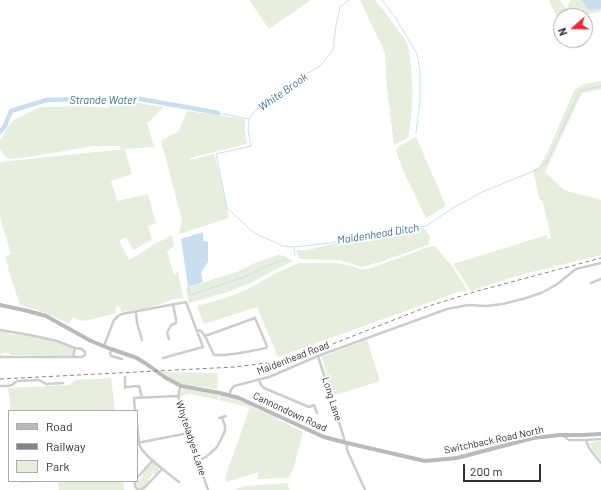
<!DOCTYPE html>
<style>
body{margin:0}
#map{position:relative;width:601px;height:490px;overflow:hidden;background:#fff;font-family:Barlow,sans-serif}
canvas{display:block}
.legend{position:absolute;left:8px;top:410px;width:130px;height:72px;box-sizing:border-box;background:#fff;border:1px solid #acacac;margin:0;padding:5px 7px;list-style:none;font-size:12px;color:#303030}
.legend li{display:flex;align-items:center;gap:8px;height:20px}
.legend b{width:20px;border:1px solid #acacac}
.north{position:absolute;left:553px;top:8px;width:40px;height:40px;box-sizing:border-box;background:#fff;border:1px solid #acacac;border-radius:50%;rotate:250deg;font-size:11px;font-weight:700;line-height:16px;text-align:center;color:#303030}
.north::after{content:'';display:block;margin:auto;width:14px;height:18px;background:#f12832;clip-path:polygon(50% 0,100% 100%,50% 72%,0 100%)}
.scale{position:absolute;left:463px;top:464px;width:78px;height:18px;box-sizing:border-box;border:2px solid #303030;border-top:0;padding-left:5px;font-size:12px;line-height:14px;white-space:nowrap;color:#303030;-webkit-text-stroke:3px #fff;paint-order:stroke}
</style>
<div id="map">
<canvas width="601" height="490"></canvas>
<ul class="legend">
<li><b style="height:5px;background:#bababa"></b>Road</li>
<li><b style="height:5px;background:#858585"></b>Railway</li>
<li><b style="height:11px;background:#e6eedd"></b>Park</li>
</ul>
<div class="north">N</div>
<div class="scale">200 m</div>
</div>
<script>
const c = document.querySelector('canvas').getContext('2d');
c.lineJoin = 'round';
function paint(path, color) { c.fillStyle = color; c.fill(path, 'evenodd'); }
function stroke(path, color, width, dash) { c.strokeStyle = color; c.lineWidth = width; c.lineCap = dash ? 'butt' : 'round'; c.setLineDash(dash || []); c.stroke(path); }
function write(font, color, halo, rows, align = 'center') {
  c.font = font + ' Barlow,sans-serif'; c.lineWidth = 4; c.setLineDash([]); c.textBaseline = 'middle'; c.strokeStyle = halo; c.fillStyle = color; for (const [text, x, y, turn = 0] of rows) {
    c.save(); c.translate(x, y); c.rotate((+turn || 0) * Math.PI / 180); c.textAlign = isNaN(turn) ? turn : align; if (halo) c.strokeText(text, 0, 0); c.fillText(text, 0, 0); c.restore();
  }
}
paint(new Path2D(`
 M 249,0 L 311,0 L 269,29 Z
 M 360,0 L 375,0 C 384,11 392,21 399,32 C 402,35 405,39 406,42 C 410,50 410,59 411,67 C 413,90 413,114 408,138 L 394,145 L 387,88 L 385,53 Z
 M 549,0 L 560,0 L 572,15 L 561,16 L 561,19 L 558,20 Z
 M 571,0 L 581,0 L 589,10 L 599,9 L 601,8 L 601,11 C 590,15 575,17 567,6 Z
 M 601,81 L 601,89 L 582,93 L 545,172 L 564,190 L 601,200 L 601,255 L 516,276 L 471,291 L 453,264 L 547,235 L 547,239 L 551,238 L 543,202 L 539,198 L 533,170 L 539,167 L 548,151 L 574,91 C 581,83 591,83 601,81 Z
 M 108,102 L 138,103 L 164,107 L 150,121 L 147,122 L 154,147 L 120,149 L 120,146 L 94,146 L 15,159 L 6,158 L 0,149 L 0,140 L 9,125 L 14,120 L 40,107 L 78,106 L 109,108 Z
 M 187,111 L 245,119 L 245,131 L 247,144 L 190,158 L 191,160 L 214,154 L 223,186 L 229,218 L 179,234 L 182,222 L 181,216 L 161,141 L 179,131 Z
 M 416,137 L 446,206 L 426,218 L 402,168 L 396,150 L 399,146 Z
 M 125,149 L 132,174 L 111,181 L 117,201 L 148,194 L 156,223 L 148,226 L 152,240 L 133,250 L 126,237 L 119,241 L 129,260 L 148,249 L 151,246 L 172,235 L 174,246 L 167,251 L 174,275 L 178,271 L 183,299 C 173,297 165,303 156,306 C 144,309 133,310 121,312 L 120,306 L 115,307 L 116,313 L 85,321 L 79,320 L 73,317 L 68,324 C 51,314 38,310 20,305 L 8,269 L 9,268 L 5,256 L 11,254 L 0,218 L 0,162 Z
 M 424,228 L 430,237 L 428,245 L 383,261 L 362,267 L 339,260 L 300,259 L 299,258 L 296,250 L 308,250 L 357,238 Z
 M 435,246 L 452,266 L 468,291 L 458,292 L 278,357 L 257,307 L 204,324 L 197,306 L 228,297 L 250,288 L 274,274 L 299,263 L 335,263 L 351,266 L 360,269 L 369,269 L 425,248 Z
 M 278,255 L 285,256 L 293,261 L 274,270 L 253,282 L 228,292 L 189,303 L 186,288 L 237,272 L 255,263 Z
 M 0,331 L 8,332 L 9,334 L 15,335 L 17,333 L 52,340 L 74,348 L 74,351 L 72,355 L 69,356 L 11,355 L 9,353 L 3,353 L 0,355 Z
 M 367,340 L 380,381 L 332,396 L 322,358 L 322,357 Z
 M 162,372 L 217,373 L 218,384 L 217,386 L 217,389 L 219,390 L 205,387 L 187,386 L 182,384 L 168,378 Z
 M 111,378 L 115,411 L 11,411 L 8,388 L 70,385 L 75,380 Z
 M 185,389 L 219,395 L 218,400 L 191,394 L 183,395 L 181,398 L 180,394 L 181,390 Z
 M 220,395 L 238,400 L 250,405 L 250,406 L 277,418 L 277,419 L 303,432 L 293,470 L 288,478 L 258,479 L 258,472 L 227,482 L 225,478 L 250,407 L 219,400 Z
 M 601,441 L 601,460 L 591,447 L 590,443 Z
 M 153,462 L 159,468 L 159,470 L 156,474 L 154,473 L 148,480 L 149,481 L 144,488 L 139,489 L 136,486 L 136,481 L 137,481 L 137,479 L 139,481 L 143,475 L 142,474 L 151,463 Z
 M 19,481 L 123,481 L 124,490 L 59,490 L 58,481 L 20,483 Z
 M 287,483 L 290,490 L 233,490 L 245,486 Z`), '#e6eedd');
paint(new Path2D(`
 M 581,0 L 601,0 L 601,8 L 599,9 L 589,10 Z
 M 203,232 L 203,241 L 208,242 L 208,262 L 201,273 L 203,282 L 188,287 L 181,239 Z`), '#c9dfef');
stroke(new Path2D(`
 M 349,0 L 340,7 L 336,26 L 333,50 L 320,66 L 308,73 L 271,101 L 257,108 L 249,119 L 248,130 L 251,146 L 216,154 L 227,208 L 254,233 L 283,246 L 294,247 L 330,243 L 367,234 L 409,229 L 426,226 L 453,208 L 468,200 L 480,193 L 536,170 L 547,162 L 580,91 L 601,86
 M 382,0 L 395,17 L 417,54 L 420,71 L 420,102 L 416,133
 M 218,113 L 249,119
 M 294,248 L 295,255
 M 188,287 L 190,295 L 244,277 L 264,267 L 286,259`), '#c9dfef', 1);
stroke(new Path2D(`
 M 0,132 L 5,126 L 11,111 L 46,100 L 85,99 L 140,99 L 191,108 L 218,113`), '#c9dfef', 4.5);
stroke(new Path2D(`
 M 591,283 L 601,279
 M 136,311 L 137,323 L 142,340
 M 0,330 L 30,335 L 57,341 L 75,348 L 73,357 L 0,357
 M 197,331 L 200,330 L 205,336 L 214,355 C 232,356 249,351 266,348 L 267,346 L 255,318 L 205,336
 M 169,339 L 167,333 L 171,325 L 176,323 L 176,319 L 173,304
 M 104,346 L 114,320 L 118,316 L 122,314 L 186,302 L 203,347 L 163,358
 M 111,349 L 110,354 L 111,356 L 122,359
 M 318,356 L 344,438 L 344,442
 M 73,357 L 82,357 L 85,355 L 85,352 L 82,349 L 75,348
 M 125,377 L 125,388
 M 259,379 L 261,385 L 264,388 L 309,407 L 314,405 L 317,413
 M 0,386 L 8,386 L 12,385 L 17,381 L 39,380 L 46,384 L 63,383
 M 181,386 C 178,391 178,395 179,401 L 198,461 L 208,490
 M 125,387 L 139,386 L 142,397
 M 229,395 L 231,390 L 234,386 L 269,377 L 318,356 L 447,309 L 468,305 L 486,306 L 503,304 L 526,298 L 541,293 L 556,285 L 576,269 L 601,263
 M 135,411 L 134,398 L 178,396
 M 219,418 L 226,416
 M 137,424 C 138,431 138,439 140,446 C 143,455 170,475 179,482
 M 563,436 L 569,440 L 586,440 L 601,439
 M 586,440 L 589,448 L 601,463
 M 137,443 L 189,433
 M 347,443 L 347,450 L 365,490
 M 198,461 L 206,457 L 217,447 L 225,431 L 225,426 L 222,417
 M 137,478 L 153,460
 M 135,481 C 134,485 135,488 139,490 L 144,488 L 162,469`), '#cdcdcd', 2.5);
stroke(new Path2D(`
 M 0,305 L 28,311 L 46,316 L 91,341 L 111,349 L 137,358 L 148,365 L 166,378 L 181,386 L 220,393 L 239,398 L 324,437 L 347,443 L 425,461 L 457,458 L 533,438 L 560,435 L 582,435 L 601,434`), '#bababa', 4);
stroke(new Path2D(`
 M 0,379 L 235,367 L 273,362 L 308,353 L 320,349 L 429,306 L 474,292 L 601,258`), '#858585', 1, [4, 3]);
write('10px', '#303030', '#fff', [
 ["Maidenhead Road",293,358,-21],
 ["Long Lane",332,399,73],
 ["Cannondown Road",290,412,25],
 ["Whyteladyes Lane",191,438,72],
 ["Switchback Road North",494,440,-12]
]);
write('italic 11px', '#387099', '#fff', [
 ["White Brook",283,92,-35],
 ["Strande Water",103,100],
 ["Maidenhead Ditch",378,234,-9]
]);
</script>
